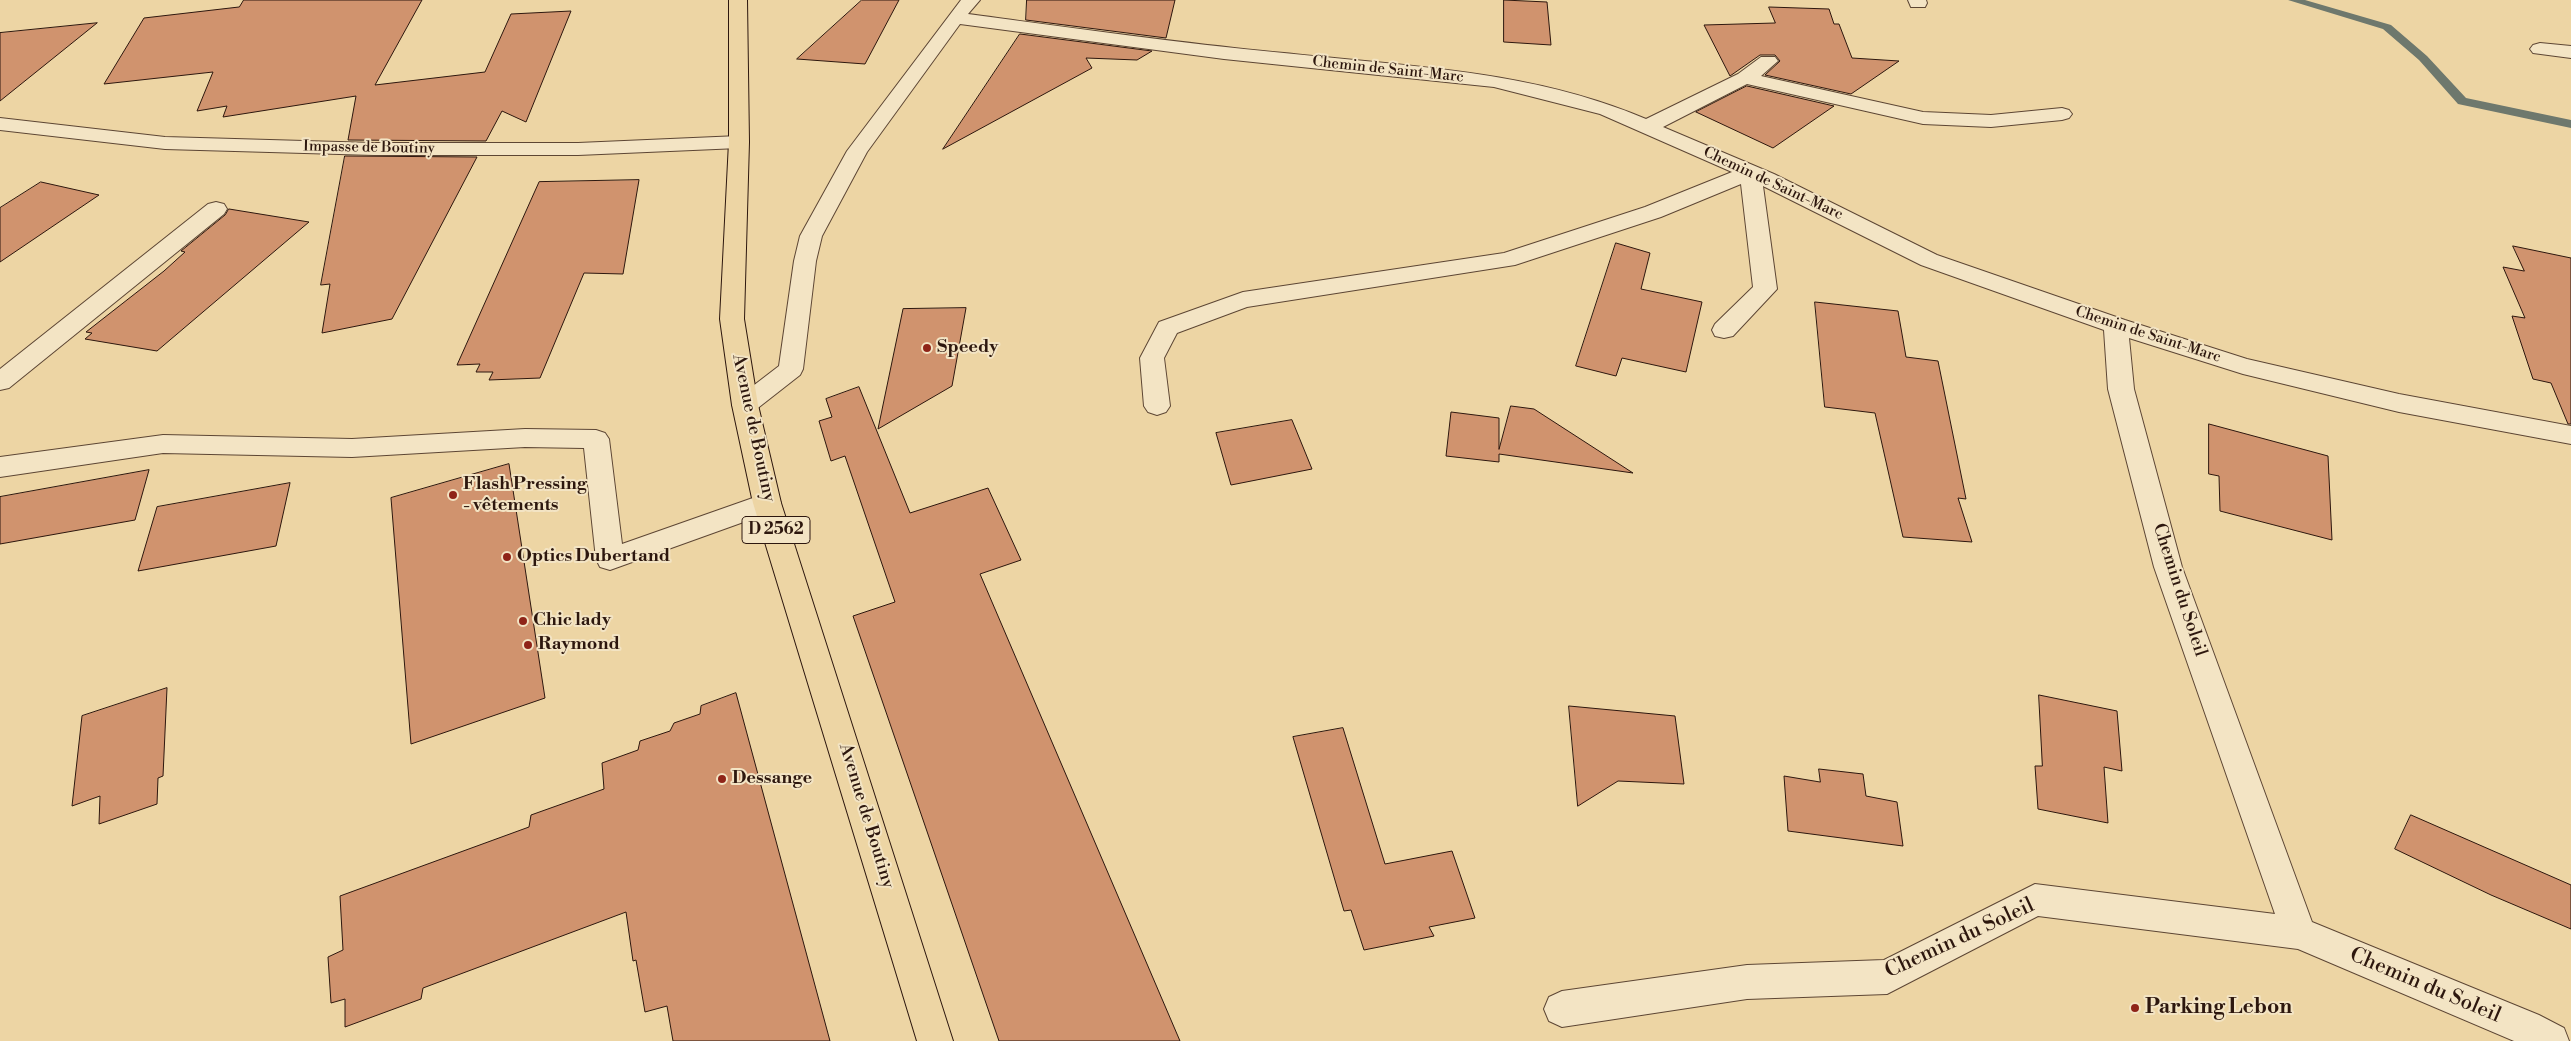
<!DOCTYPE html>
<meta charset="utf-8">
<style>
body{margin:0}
canvas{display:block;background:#edd5a4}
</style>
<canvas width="2571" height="1041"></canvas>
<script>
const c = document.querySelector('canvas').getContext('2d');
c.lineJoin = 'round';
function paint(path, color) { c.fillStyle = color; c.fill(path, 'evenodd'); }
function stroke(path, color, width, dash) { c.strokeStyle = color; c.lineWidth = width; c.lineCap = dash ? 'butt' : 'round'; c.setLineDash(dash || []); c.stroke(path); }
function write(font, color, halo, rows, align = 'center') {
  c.font = font + ' "Libre Bodoni",serif'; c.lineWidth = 4; c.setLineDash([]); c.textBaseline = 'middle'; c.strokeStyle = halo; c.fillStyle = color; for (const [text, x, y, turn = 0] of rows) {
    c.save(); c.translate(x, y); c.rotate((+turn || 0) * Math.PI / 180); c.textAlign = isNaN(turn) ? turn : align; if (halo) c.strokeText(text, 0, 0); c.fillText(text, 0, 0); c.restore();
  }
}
paint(new Path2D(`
 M 2288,0 L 2305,0 L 2391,25 L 2427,56 L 2466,98 L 2571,120 L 2571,128 L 2458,104 L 2419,60 L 2383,29 Z`), '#6e786d');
const building = new Path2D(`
 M 244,0 L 422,0 L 375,85 L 485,72 L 511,14 L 571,11 L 526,122 L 502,111 L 486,141 L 348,140 L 356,96 L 223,117 L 227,106 L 197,111 L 213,72 L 104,84 L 144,18 L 239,7 Z
 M 862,0 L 899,0 L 865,64 L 797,59 Z
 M 1027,0 L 1175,0 L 1166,38 L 1026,20 Z
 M 1504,0 L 1547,2 L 1551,45 L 1504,42 Z
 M 1769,7 L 1829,9 L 1834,24 L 1839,24 L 1852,58 L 1899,61 L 1851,94 L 1765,75 L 1780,61 L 1775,55 L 1760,55 L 1730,76 L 1704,25 L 1775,23 Z
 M 97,23 L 0,101 L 0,33 Z
 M 1020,34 L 1152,51 L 1137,60 L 1086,58 L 1092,68 L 943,149 Z
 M 1747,86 L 1834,106 L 1773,148 L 1696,112 Z
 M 345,156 L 477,157 L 392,319 L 322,333 L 330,284 L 321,285 Z
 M 639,180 L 623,274 L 584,273 L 540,378 L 489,380 L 493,372 L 476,372 L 480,364 L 457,365 L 539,182 Z
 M 41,182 L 99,195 L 0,262 L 0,208 Z
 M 229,209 L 309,222 L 157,351 L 85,339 L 92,333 L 86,332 L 164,271 L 185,252 L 181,251 L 225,215 Z
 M 1616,243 L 1650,253 L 1641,289 L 1702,302 L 1686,372 L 1622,358 L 1616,376 L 1576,366 Z
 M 2513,246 L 2571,258 L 2571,424 L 2568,424 L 2551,383 L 2533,379 L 2512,316 L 2525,318 L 2503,267 L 2524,271 Z
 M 1815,302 L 1898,311 L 1906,357 L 1938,361 L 1966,499 L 1958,498 L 1972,542 L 1903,537 L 1875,413 L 1825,407 Z
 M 966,308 L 952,386 L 878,429 L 903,309 Z
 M 859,387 L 910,513 L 988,488 L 1021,560 L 980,574 L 1180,1041 L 999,1041 L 853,616 L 895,602 L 845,456 L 831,461 L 819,421 L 832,417 L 826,399 Z
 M 1511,406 L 1534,409 L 1633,473 L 1499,454 L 1499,462 L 1446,456 L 1451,412 L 1499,418 L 1499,449 Z
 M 1292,420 L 1312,469 L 1231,485 L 1216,433 Z
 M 2209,424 L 2328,456 L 2332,540 L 2220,511 L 2219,476 L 2209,474 Z
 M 509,464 L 545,698 L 411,744 L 391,498 Z
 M 149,470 L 135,520 L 0,544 L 0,497 Z
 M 290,483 L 276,546 L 138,571 L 157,507 Z
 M 167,688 L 163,776 L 158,778 L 157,804 L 99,824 L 100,796 L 72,806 L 82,716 Z
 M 736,693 L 830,1041 L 673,1041 L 667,1006 L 645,1012 L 636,960 L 633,961 L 626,912 L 423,988 L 421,999 L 345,1027 L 345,999 L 331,1003 L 328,957 L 343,950 L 340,896 L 529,827 L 531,815 L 604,789 L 602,763 L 638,750 L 640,741 L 670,731 L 674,723 L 700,714 L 701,706 Z
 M 2039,695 L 2117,711 L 2122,771 L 2104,767 L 2108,823 L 2038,809 L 2035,766 L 2042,766 Z
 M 1569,706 L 1675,716 L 1684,784 L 1618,781 L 1578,806 Z
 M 1343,728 L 1385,864 L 1452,851 L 1475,918 L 1429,927 L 1434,936 L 1364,950 L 1351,910 L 1344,911 L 1293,737 Z
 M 1819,769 L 1863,774 L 1866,796 L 1897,802 L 1903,846 L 1788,831 L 1784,776 L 1820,782 Z
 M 2411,815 L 2571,885 L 2571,929 L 2491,895 L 2395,849 Z`);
paint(building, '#d0936e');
stroke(building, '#2d170e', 1);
const minor = new Path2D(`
 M 961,0 L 980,0 L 968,14 C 1073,28 1178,43 1284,53 C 1405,66 1532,70 1646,119 L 1738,74 L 1761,57 L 1775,57 L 1778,61 L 1761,76 L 1923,112 L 1991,115 L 2062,108 L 2069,110 L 2072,114 L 2069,118 L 2062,120 L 1991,127 L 1923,124 L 1747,84 L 1663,127 L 1774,174 L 1937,255 L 2125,320 L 2247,359 L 2399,394 L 2571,426 L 2571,444 L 2399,412 L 2243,374 L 2129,338 L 2134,389 L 2182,567 L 2312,922 L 2539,1015 L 2564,1028 L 2569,1041 L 2514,1041 L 2298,949 L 2038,916 L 1887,994 L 1747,999 L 1562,1027 L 1549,1021 L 1544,1009 L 1549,997 L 1562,991 L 1747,965 L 1884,960 L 2035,884 L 2275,914 L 2154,567 L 2108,389 L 2104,330 L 1921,265 L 1763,186 L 1777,289 L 1733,336 L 1724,338 L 1715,336 L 1712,330 L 1715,324 L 1753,287 L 1741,184 L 1661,217 L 1515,265 L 1247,307 L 1177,333 L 1164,358 L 1170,406 L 1166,412 L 1157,415 L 1148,412 L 1144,406 L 1140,358 L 1159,322 L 1243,292 L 1504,253 L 1645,207 L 1732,172 L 1600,114 L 1494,87 L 1224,59 L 960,24 L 867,152 L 822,236 L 816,261 L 803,369 L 800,375 L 754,411 L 745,414 L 736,411 L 732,405 L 736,399 L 779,366 L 794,261 L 800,236 L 847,151 Z
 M 1908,0 L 1926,0 L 1927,3 L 1925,7 L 1911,7 Z
 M 2540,43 L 2571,46 L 2571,58 L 2533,53 L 2530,49 L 2533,45 Z
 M 0,118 L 165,137 L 374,143 L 578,143 L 739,136 L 746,138 L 749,142 L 746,146 L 739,148 L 578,155 L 374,155 L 165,149 L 0,130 Z
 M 216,202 L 224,204 L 227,209 L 224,214 L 9,388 L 0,390 L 0,369 L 208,204 Z
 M 525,429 L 596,430 L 605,433 L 609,439 L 622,544 L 767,493 L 777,496 L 781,503 L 777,510 L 610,570 L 600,567 L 596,559 L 584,448 L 525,447 L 352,457 L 163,453 L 0,477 L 0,457 L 163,435 L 352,439 Z`);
const major = new Path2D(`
 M 729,0 L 747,0 L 749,142 L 744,319 L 758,405 L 781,503 L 953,1041 L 917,1041 L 753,503 L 732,405 L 720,319 L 729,142 Z`);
stroke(minor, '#5d4634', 2);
stroke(major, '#2d170e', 2);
paint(minor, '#f3e4c4');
paint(major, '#edd5a4');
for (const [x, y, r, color] of [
 [927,348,5,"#8f2418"],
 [453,495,5,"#8f2418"],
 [507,557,5,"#8f2418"],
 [523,621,5,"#8f2418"],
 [528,645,5,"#8f2418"],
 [722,779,5,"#8f2418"],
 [2135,1008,5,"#8f2418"]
]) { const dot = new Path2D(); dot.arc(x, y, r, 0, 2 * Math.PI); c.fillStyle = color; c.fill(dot); stroke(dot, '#f3e4c4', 2); }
write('15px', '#2d170e', '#f3e4c4', [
 ["Chemin de Saint-Marc",1388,70,6],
 ["Impasse de Boutiny",369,148,1],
 ["Chemin de Saint-Marc",1773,184,25],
 ["Chemin de Saint-Marc",2148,335,18]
]);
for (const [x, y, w] of [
 [776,530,68]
]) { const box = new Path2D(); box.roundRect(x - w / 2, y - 13.5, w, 27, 4); c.fillStyle = '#f3e4c4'; c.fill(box); stroke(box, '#2d170e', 1); }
write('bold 16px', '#2d170e', null, [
 ["D 2562",776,530]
]);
write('bold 18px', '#2d170e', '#f3e4c4', [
 ["Speedy",937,348],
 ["Flash Pressing",463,485],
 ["- vêtements",463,506],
 ["Optics Dubertand",517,557],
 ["Chic lady",533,621],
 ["Raymond",538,645],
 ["Dessange",732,779]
], 'left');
write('18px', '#2d170e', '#f3e4c4', [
 ["Avenue de Boutiny",753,428,78],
 ["Chemin du Soleil",2179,590,72],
 ["Avenue de Boutiny",866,816,73]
]);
write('21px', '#2d170e', '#f3e4c4', [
 ["Chemin du Soleil",1960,939,-25],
 ["Chemin du Soleil",2425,986,23]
]);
write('bold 21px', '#2d170e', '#f3e4c4', [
 ["Parking Lebon",2145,1008]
], 'left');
</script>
